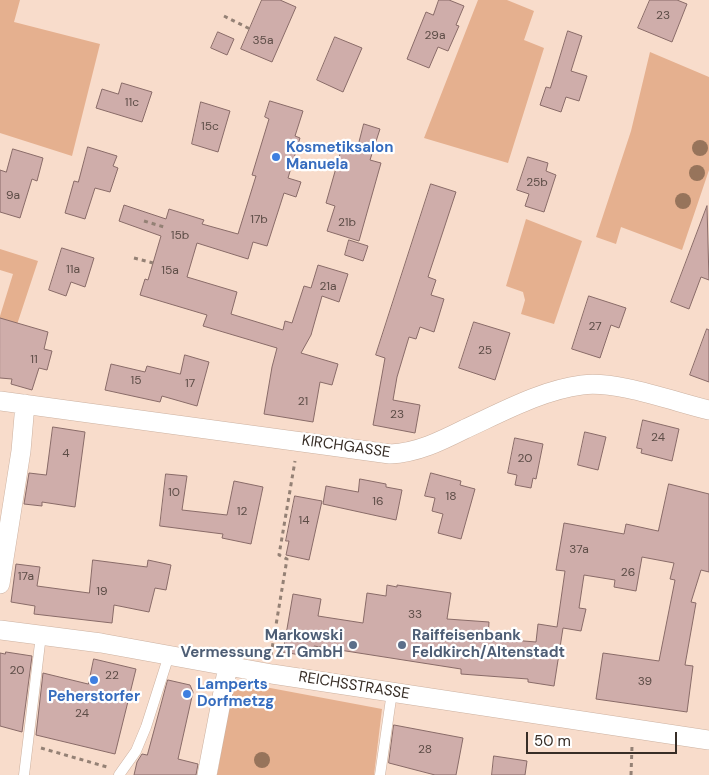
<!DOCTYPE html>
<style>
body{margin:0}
#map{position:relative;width:709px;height:775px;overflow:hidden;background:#f8dccb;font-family:"DM Sans",sans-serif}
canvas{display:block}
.scale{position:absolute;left:526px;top:732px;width:151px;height:22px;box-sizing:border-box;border:2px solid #372d26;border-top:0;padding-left:6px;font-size:15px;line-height:18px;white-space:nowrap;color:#372d26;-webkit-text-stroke:4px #fff;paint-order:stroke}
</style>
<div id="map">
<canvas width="709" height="775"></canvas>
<div class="scale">50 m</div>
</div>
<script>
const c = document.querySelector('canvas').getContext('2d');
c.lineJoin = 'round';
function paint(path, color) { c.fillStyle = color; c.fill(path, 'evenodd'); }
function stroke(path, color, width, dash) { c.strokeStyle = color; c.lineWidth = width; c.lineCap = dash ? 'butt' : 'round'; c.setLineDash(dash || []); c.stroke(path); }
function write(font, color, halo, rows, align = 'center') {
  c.font = font + ' "DM Sans",sans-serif'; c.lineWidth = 4.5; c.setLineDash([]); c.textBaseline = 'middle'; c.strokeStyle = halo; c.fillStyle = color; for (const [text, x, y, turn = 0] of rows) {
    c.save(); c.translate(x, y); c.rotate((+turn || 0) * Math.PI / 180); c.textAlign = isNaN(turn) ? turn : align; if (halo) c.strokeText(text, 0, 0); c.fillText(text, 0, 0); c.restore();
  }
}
paint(new Path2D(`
 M 0,0 L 20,0 L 14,22 L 100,44 L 72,156 L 0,133 Z
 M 478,0 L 507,0 L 534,11 L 524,40 L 544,48 L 508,163 L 424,138 Z
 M 650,52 L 709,77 L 709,170 L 682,250 L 621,227 L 616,244 L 596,237 L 631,131 Z
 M 526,219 L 582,241 L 554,324 L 521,314 L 525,300 L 523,292 L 506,286 Z
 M 0,249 L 38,261 L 0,376 L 0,316 L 13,274 L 0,270 Z
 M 242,684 L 249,684 L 382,709 L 374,775 L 217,775 L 232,693 Z`), '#e5b08f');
const building = new Path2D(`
 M 262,0 L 280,0 L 296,7 L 272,62 L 241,49 Z
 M 439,0 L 449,0 L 464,6 L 456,25 L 459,26 L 448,51 L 438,47 L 429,68 L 407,59 L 426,12 L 433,15 Z
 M 650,0 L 677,0 L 687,4 L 672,42 L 638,28 Z
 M 568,31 L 582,36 L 571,71 L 587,76 L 579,101 L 566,97 L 561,112 L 540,105 L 546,87 L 550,88 Z
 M 218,32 L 234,39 L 227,55 L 211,48 Z
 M 335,37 L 362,48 L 343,92 L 317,80 Z
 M 122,83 L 152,92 L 142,122 L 96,108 L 102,89 L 118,94 Z
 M 270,101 L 303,111 L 295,136 L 300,138 L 288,178 L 301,182 L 296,197 L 284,193 L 267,246 L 253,242 L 248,259 L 197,243 L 187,277 L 237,292 L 231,314 L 283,330 L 285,321 L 292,323 L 304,286 L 311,288 L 318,265 L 348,274 L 339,302 L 322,296 L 311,335 L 301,353 L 338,364 L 332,385 L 320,382 L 313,422 L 264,414 L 272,367 L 277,348 L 203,326 L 207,315 L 140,295 L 145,279 L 148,280 L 161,236 L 119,221 L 124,205 L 166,219 L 169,209 L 204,220 L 202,224 L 238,234 L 256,176 L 252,175 L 269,119 L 265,117 Z
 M 201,102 L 230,111 L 218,152 L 192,144 Z
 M 364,124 L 380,129 L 370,160 L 381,163 L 359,241 L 327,231 L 335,206 L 326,203 L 342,147 L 356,152 Z
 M 88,147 L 117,156 L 113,166 L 118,168 L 110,192 L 95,188 L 85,219 L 65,213 L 74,181 L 78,182 Z
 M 13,149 L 43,158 L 37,181 L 32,179 L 20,218 L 0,212 L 0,170 L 6,172 Z
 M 528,157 L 548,163 L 546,171 L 556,175 L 544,212 L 525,206 L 529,194 L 517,190 Z
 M 431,184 L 456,192 L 428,277 L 436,280 L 431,295 L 444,299 L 434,332 L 420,327 L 416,339 L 409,337 L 397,377 L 393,400 L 420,405 L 415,433 L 373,425 L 385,358 L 376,355 Z
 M 707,206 L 709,280 L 701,277 L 689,309 L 671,302 Z
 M 349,240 L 368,246 L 363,261 L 345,255 Z
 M 62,248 L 94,258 L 85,287 L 71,282 L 66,296 L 49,290 Z
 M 589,296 L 626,308 L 619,328 L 611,325 L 600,358 L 572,349 Z
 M 0,318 L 48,332 L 44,349 L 52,351 L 47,370 L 39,368 L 32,390 L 11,384 L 12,379 L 0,378 Z
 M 474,322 L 510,333 L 495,380 L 459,368 Z
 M 707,329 L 709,330 L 709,382 L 690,375 Z
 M 185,355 L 209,362 L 197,406 L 162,396 L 160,402 L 105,390 L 111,364 L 145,372 L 147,366 L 180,374 Z
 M 643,420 L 679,429 L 672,461 L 641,453 L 642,449 L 637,448 Z
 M 53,427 L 85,432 L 75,507 L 42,502 L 42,506 L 24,504 L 29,473 L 46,475 Z
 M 585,432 L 606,437 L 598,470 L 578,465 Z
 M 515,438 L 543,444 L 536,479 L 533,478 L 531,488 L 515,485 L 517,475 L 508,473 Z
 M 431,473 L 461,481 L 460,485 L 475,489 L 461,539 L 438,533 L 443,514 L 432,511 L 435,498 L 425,496 Z
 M 166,474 L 187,476 L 182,510 L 227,515 L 234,481 L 263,487 L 251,544 L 222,538 L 223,534 L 160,526 Z
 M 360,479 L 386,484 L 386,487 L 402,490 L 396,520 L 323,504 L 326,486 L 358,492 Z
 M 669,484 L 709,494 L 709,572 L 701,570 L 691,602 L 696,603 L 685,665 L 693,666 L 687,712 L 596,699 L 603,653 L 659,661 L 675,580 L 670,579 L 674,563 L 642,557 L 636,591 L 614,587 L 615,580 L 584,575 L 579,608 L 586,609 L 581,631 L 563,628 L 554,686 L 528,682 L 528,679 L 461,674 L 461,669 L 314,646 L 312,657 L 283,652 L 293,594 L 321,599 L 318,616 L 363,623 L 367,593 L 386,596 L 387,585 L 397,587 L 397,585 L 451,593 L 447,619 L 489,622 L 488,638 L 536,642 L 538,624 L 557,627 L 565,571 L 556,570 L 564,523 L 624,534 L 626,524 L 658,531 Z
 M 295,496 L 322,501 L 309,560 L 286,555 L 289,541 L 286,541 Z
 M 93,560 L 147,567 L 148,560 L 171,565 L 166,590 L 155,588 L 149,612 L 114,605 L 112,623 L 34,614 L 35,606 L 11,602 L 16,564 L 40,567 L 37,586 L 89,593 Z
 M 6,652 L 32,656 L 22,732 L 0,726 L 0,653 L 5,654 Z
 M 94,659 L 136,669 L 115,754 L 36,735 L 43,673 L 88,684 Z
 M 168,680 L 190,685 L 193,692 L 178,759 L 198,764 L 196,775 L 134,775 L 137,762 L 142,754 L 147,755 Z
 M 394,725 L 463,738 L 456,775 L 435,775 L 389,763 Z
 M 494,756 L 527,761 L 525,775 L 492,775 Z`);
paint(building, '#cfadaa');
stroke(building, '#896b68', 1);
const lane = new Path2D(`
 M 24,775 L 41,635
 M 119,775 L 136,751 L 146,727 L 169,655
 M 380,775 L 392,692`);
const street = new Path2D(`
 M 0,401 L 390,454 C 417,453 441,441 465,429 C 502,412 542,390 582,385 C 616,380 675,402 709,410
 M 0,584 L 21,451 L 25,404
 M 0,630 L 101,643 L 272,674 L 709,740
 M 207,775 L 228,666`);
stroke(lane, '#ccb1a0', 11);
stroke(street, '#ccb1a0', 20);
stroke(new Path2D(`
 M 224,16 L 250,29
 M 144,221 L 164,227
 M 134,258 L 153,263
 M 271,655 L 287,559 L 279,555 L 295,461
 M 41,748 L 107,767
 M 631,775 L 632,746`), '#948175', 3, [4, 4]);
stroke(lane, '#fff', 10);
stroke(street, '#fff', 19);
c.fillStyle = '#97745b';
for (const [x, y] of [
 [700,148],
 [697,173],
 [683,201],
 [262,760]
]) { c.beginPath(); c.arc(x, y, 8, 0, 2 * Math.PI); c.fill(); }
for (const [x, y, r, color] of [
 [276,157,5,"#3f7fe0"],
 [353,645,5,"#5c6f8a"],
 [402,645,5,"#5c6f8a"],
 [94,680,5,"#3f7fe0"],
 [187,694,5,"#3f7fe0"]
]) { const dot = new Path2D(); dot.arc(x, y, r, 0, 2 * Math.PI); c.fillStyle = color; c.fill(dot); stroke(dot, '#fff', 2); }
write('12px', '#5d4d47', null, [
 ["23",663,16],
 ["29a",435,36],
 ["35a",263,41],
 ["11c",132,103],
 ["15c",210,127],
 ["25b",537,183],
 ["9a",13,196],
 ["17b",259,220],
 ["21b",347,223],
 ["15b",180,236],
 ["11a",73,270],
 ["15a",170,271],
 ["21a",328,287],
 ["27",595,327],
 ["25",485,351],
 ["11",34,360],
 ["15",136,381],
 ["17",190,384],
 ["21",303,402],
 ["23",397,415],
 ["24",658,438],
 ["4",66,454],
 ["20",525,459],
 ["10",174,493],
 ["18",451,497],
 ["16",378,502],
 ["12",242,512],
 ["14",304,521],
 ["37a",579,550],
 ["26",628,573],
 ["17a",26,577],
 ["19",102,592],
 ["33",415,615],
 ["20",17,671],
 ["22",112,676],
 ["39",645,682],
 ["24",82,714],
 ["28",425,750]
]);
write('bold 15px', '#366cbe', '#fff', [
 ["Kosmetiksalon",286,148],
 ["Manuela",286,165],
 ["Lamperts",197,685],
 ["Dorfmetzg",197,702],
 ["Peherstorfer",94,697,"center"]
], 'left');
write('15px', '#372d26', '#fff', [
 ["KIRCHGASSE",346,447,8],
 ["REICHSSTRASSE",354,686,9]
]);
write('bold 15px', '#4e5e75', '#fff', [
 ["Markowski",343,636],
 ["Vermessung ZT GmbH",343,653],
 ["Raiffeisenbank",412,636,"left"],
 ["Feldkirch/Altenstadt",412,653,"left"]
], 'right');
</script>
